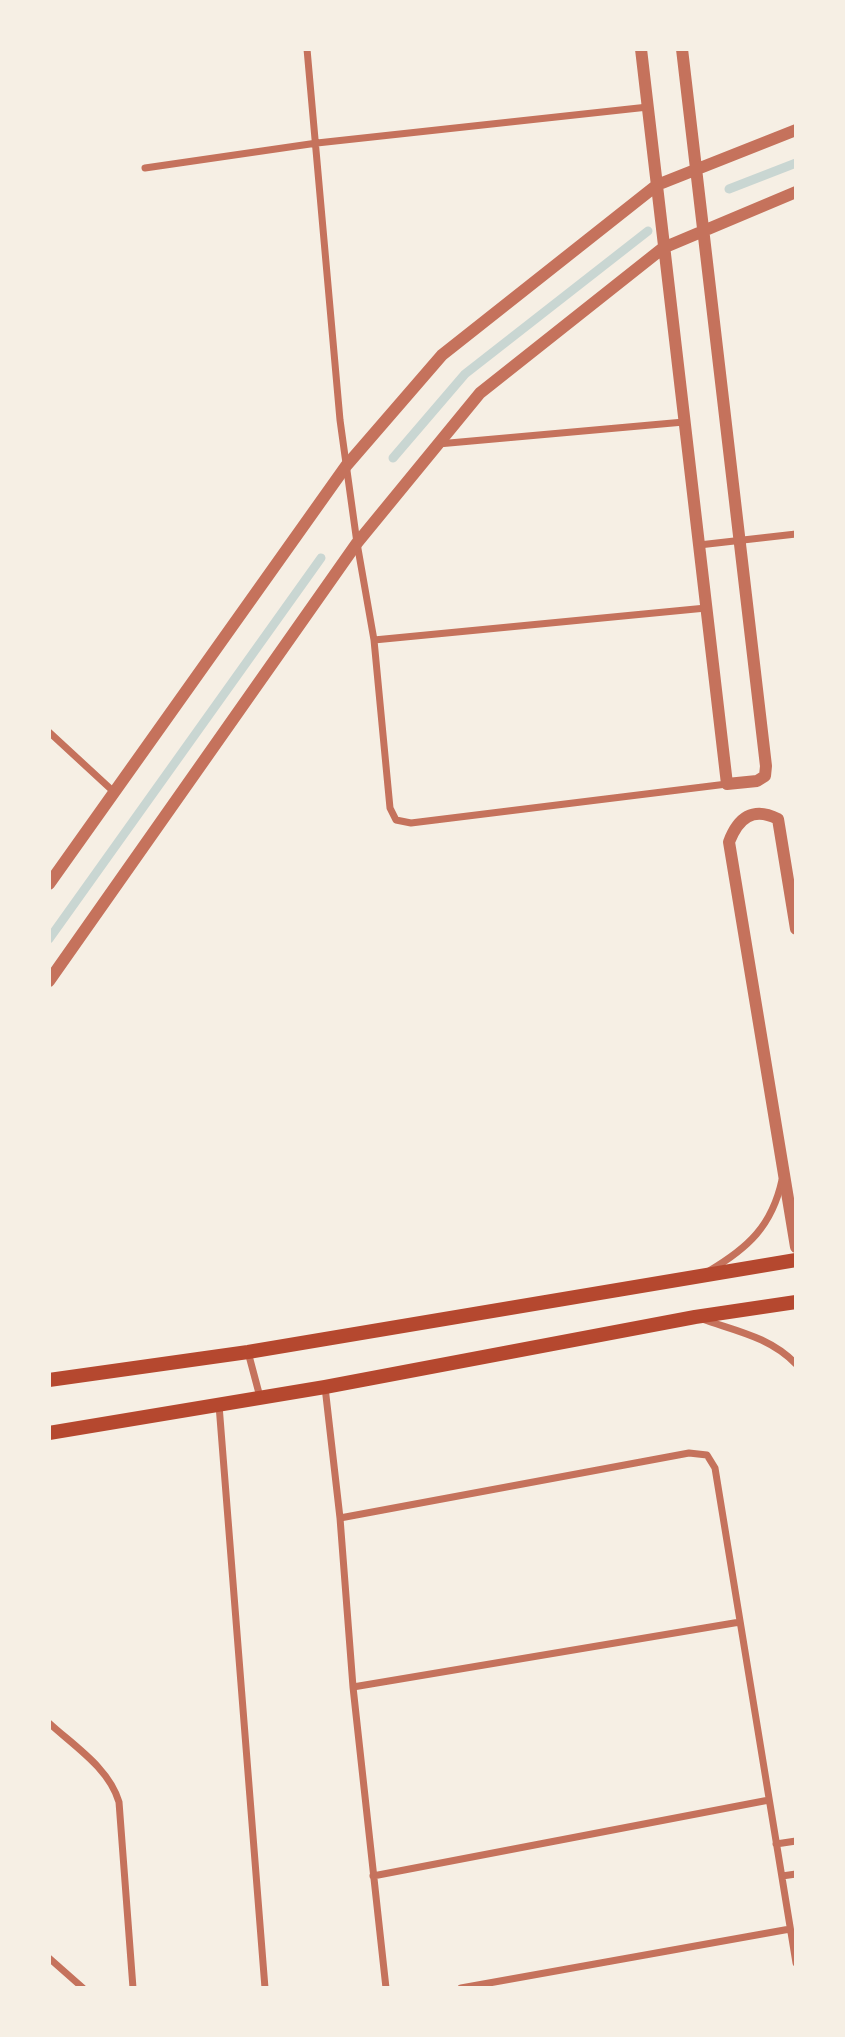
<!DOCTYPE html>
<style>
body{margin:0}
#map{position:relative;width:845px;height:2037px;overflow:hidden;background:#f6efe4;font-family:Overpass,sans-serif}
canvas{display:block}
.frame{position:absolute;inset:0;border:51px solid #f6efe4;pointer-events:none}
</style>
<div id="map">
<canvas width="845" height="2037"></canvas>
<div class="frame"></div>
</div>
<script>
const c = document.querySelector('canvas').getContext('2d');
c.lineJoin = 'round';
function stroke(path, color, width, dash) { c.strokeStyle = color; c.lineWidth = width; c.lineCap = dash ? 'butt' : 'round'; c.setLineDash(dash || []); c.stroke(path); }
stroke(new Path2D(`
 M 729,189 L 796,163
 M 393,458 L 465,374 L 648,231
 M 49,939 L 321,558`), '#c9d6d2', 9);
stroke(new Path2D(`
 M 307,49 L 340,420 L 357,543 L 374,640 L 390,808 L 396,820 L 411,823 L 727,784
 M 145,168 L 317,143 L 648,107
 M 438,444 L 684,422
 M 699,545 L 796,534
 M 374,640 L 706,608
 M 49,732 L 114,792
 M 709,1271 C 748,1248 772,1226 782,1180
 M 702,1319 C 736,1331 770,1337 796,1364
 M 248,1352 L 260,1397
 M 325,1387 L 340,1518 L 353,1687 L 386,1988
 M 219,1405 L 265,1988
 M 340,1518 L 689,1453 L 707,1455 L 715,1468 L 796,1963
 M 353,1687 L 740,1622
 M 49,1723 C 74,1746 109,1768 119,1802 L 133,1988
 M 776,1844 L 796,1841
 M 373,1876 L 769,1800
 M 782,1876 L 796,1874
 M 49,1958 L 83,1988
 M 461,1988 L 790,1929`), '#c5725c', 7);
stroke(new Path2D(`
 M 641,49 L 727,784 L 757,781 L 765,776 L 766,766 L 682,49
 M 49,884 L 346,466 L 442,355 L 657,185 L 796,130
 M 796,929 L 778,819 C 753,806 738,818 729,842 L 796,1247
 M 49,981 L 357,543 L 480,393 L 663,248 L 796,192`), '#c5725c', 12);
stroke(new Path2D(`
 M 49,1380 L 248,1352 L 796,1260
 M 49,1433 L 325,1387 L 695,1317 L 796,1302`), '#b5482f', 14);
</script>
